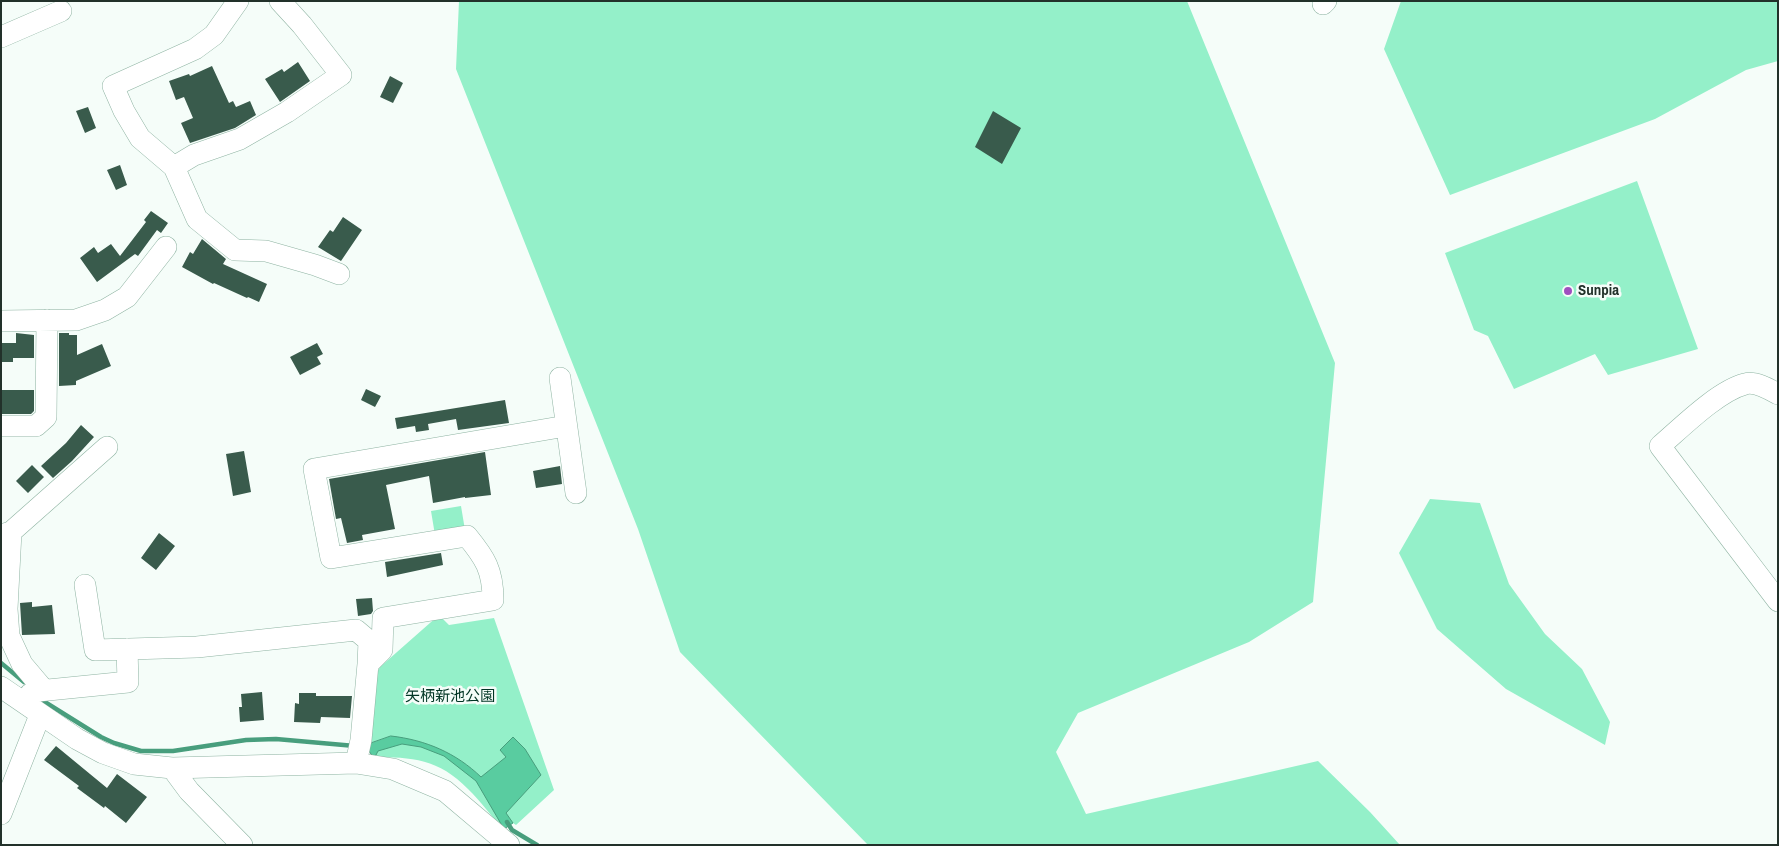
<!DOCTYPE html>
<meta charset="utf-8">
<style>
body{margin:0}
#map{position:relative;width:1779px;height:846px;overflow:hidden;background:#f5fdf9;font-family:"Archivo Narrow",sans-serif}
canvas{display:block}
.frame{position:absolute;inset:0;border:2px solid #22312a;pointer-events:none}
</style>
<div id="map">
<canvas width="1779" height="846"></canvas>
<div class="frame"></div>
</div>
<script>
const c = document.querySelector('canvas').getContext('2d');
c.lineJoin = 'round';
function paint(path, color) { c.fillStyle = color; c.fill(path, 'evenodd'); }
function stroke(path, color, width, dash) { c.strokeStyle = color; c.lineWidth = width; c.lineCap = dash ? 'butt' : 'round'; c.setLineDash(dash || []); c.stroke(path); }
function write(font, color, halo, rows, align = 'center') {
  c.font = font + ' "Archivo Narrow","Noto Sans JP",sans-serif'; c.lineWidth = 5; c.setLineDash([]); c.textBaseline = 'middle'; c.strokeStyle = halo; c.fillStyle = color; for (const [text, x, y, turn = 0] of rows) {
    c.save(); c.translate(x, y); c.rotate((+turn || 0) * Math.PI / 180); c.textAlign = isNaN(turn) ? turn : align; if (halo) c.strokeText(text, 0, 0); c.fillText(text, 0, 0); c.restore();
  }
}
paint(new Path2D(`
 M 459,1 L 1187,1 L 1335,363 L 1313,602 L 1249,642 L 1078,713 L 1056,752 L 1086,814 L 1318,761 L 1370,812 L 1400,845 L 868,845 L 680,652 L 638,529 L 456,69 Z
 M 1401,1 L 1778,1 L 1778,61 L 1746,70 L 1655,119 L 1450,195 L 1384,49 Z
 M 1637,181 L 1698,349 L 1608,375 L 1595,354 L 1514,389 L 1488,336 L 1474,330 L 1445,253 Z
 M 1430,499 L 1480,503 L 1509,584 L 1545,634 L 1582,669 L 1610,722 L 1605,745 L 1506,689 L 1437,629 L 1399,553 Z
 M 461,506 L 465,530 L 435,535 L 431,511 Z
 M 439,615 L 449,625 L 494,618 L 554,790 L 516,825 L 513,823 L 504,829 C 491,817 481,801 468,789 C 439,759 412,757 373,757 L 369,751 L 374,678 L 380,667 Z`), '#94f0c9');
const water = new Path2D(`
 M 391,736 C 426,740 456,753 481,777 L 506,757 L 500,750 L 513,737 L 525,749 L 541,775 L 506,813 L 513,823 L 504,829 L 476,781 L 444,756 L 421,747 L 402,744 L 378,751 L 376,755 L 373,757 L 369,751 L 369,744 Z`);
paint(water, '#59cca0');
stroke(water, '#489e7d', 1);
stroke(new Path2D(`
 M 1,663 L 24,682
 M 40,699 L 101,737 L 114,743 L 141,751 L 173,751 L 246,740 L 276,739 L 355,746
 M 507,822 L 512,830 L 537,845`), '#489e7d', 4.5);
paint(new Path2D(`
 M 298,62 L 310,81 L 280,102 L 265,79 L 282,69 L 284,72 Z
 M 212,66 L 229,103 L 233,101 L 236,107 L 250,101 L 256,115 L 235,128 L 190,143 L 181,123 L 193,118 L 184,97 L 176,100 L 169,81 L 189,74 L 190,76 Z
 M 390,76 L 403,83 L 393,103 L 380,97 Z
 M 88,107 L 96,128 L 85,133 L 76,111 Z
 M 993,111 L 1021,128 L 1002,164 L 975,147 Z
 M 120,165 L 127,185 L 116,190 L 107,170 Z
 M 151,211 L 168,223 L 161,233 L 157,230 L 138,256 L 135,254 L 97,282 L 80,258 L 94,247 L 98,253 L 111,244 L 120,256 L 146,222 L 144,220 Z
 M 343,217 L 362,230 L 341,261 L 318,247 L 330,230 L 333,232 Z
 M 202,239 L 226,259 L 223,264 L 267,284 L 259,302 L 248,297 L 247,298 L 214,283 L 213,284 L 182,267 L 190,252 L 193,254 Z
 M 16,333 L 34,335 L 34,358 L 13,358 L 13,362 L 1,362 L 1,343 L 16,343 Z
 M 59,333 L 69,333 L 69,335 L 77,335 L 77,355 L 102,344 L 111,366 L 76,381 L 76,385 L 59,386 Z
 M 317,343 L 323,354 L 317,357 L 321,364 L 300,375 L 290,357 Z
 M 366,389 L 381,396 L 375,407 L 361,400 Z
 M 2,390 L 34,390 L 34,411 L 31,414 L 1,414 Z
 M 505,400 L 509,423 L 458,430 L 456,419 L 428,424 L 429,430 L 416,432 L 415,426 L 397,429 L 395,418 Z
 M 81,425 L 94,437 L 72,461 L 53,478 L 41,466 L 66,443 Z
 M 244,451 L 251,492 L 233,496 L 226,454 Z
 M 485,452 L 491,495 L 465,498 L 465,497 L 433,503 L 429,476 L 386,485 L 395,529 L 362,535 L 363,540 L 347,543 L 341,518 L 336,519 L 329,479 Z
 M 32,465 L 44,477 L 28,493 L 16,481 Z
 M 560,466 L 562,484 L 536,488 L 533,471 Z
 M 159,533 L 175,546 L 156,570 L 141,558 Z
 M 441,553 L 443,565 L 387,577 L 385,562 Z
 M 372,598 L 373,611 L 371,614 L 358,616 L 356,599 Z
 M 32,602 L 32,607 L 52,605 L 55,634 L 22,635 L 20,603 Z
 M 262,692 L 264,720 L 240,722 L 239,707 L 242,707 L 241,694 Z
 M 299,693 L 316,693 L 316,696 L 352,696 L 350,718 L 321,717 L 320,723 L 294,722 L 295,703 L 299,704 Z
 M 56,746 L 107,788 L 117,774 L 147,797 L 126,823 L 105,806 L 104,808 L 77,788 L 79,786 L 44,760 Z`), '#395b4c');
const minor = new Path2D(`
 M 238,1 L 214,35 L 195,49 L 113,86 L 124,111 L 140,138 L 174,167 L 194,155 L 240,139 L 287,112 L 341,75 L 302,25 L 280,1
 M 1323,4 L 1326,1
 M 1,37 L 61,11
 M 174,167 L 197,219 L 235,250 L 266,251 L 315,265 L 339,274
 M 1,321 L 76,320 L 105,310 L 127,297 L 166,247
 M 560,378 L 576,493
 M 1778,394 C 1769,389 1755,381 1745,384 C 1718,391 1682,427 1660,446 L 1778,601
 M 1,426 L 36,426 L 46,417 L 47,320
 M 11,532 L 7,609 L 9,636 L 22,664 L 44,690
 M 1,535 L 11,532 L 107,447
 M 85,585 L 95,650 L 197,647 L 356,630 L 369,641 L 368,664
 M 1,687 L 77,739 L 103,753 L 134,764 L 172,768 L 356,763 L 393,769 L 445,791 L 509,845
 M 30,694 L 38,691 L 128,682 L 127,649
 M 356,763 L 361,740 L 368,664 L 382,650 L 383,618 L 493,600 C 493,570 485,558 467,536 L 331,558 L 314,469 L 566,426
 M 172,768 L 189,791 L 242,845
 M 1,814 L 40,715`);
stroke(minor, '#8eb3a2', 22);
stroke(minor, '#fff', 21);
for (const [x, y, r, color] of [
 [1568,291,5,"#9f4fbf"]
]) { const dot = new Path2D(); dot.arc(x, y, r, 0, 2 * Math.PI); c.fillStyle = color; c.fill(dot); stroke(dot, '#f5fdf9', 2); }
write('bold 15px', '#22312a', '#f5fdf9', [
 ["Sunpia",1578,291]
], 'left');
write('15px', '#003524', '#f5fdf9', [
 ["矢柄新池公園",450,697]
]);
</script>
